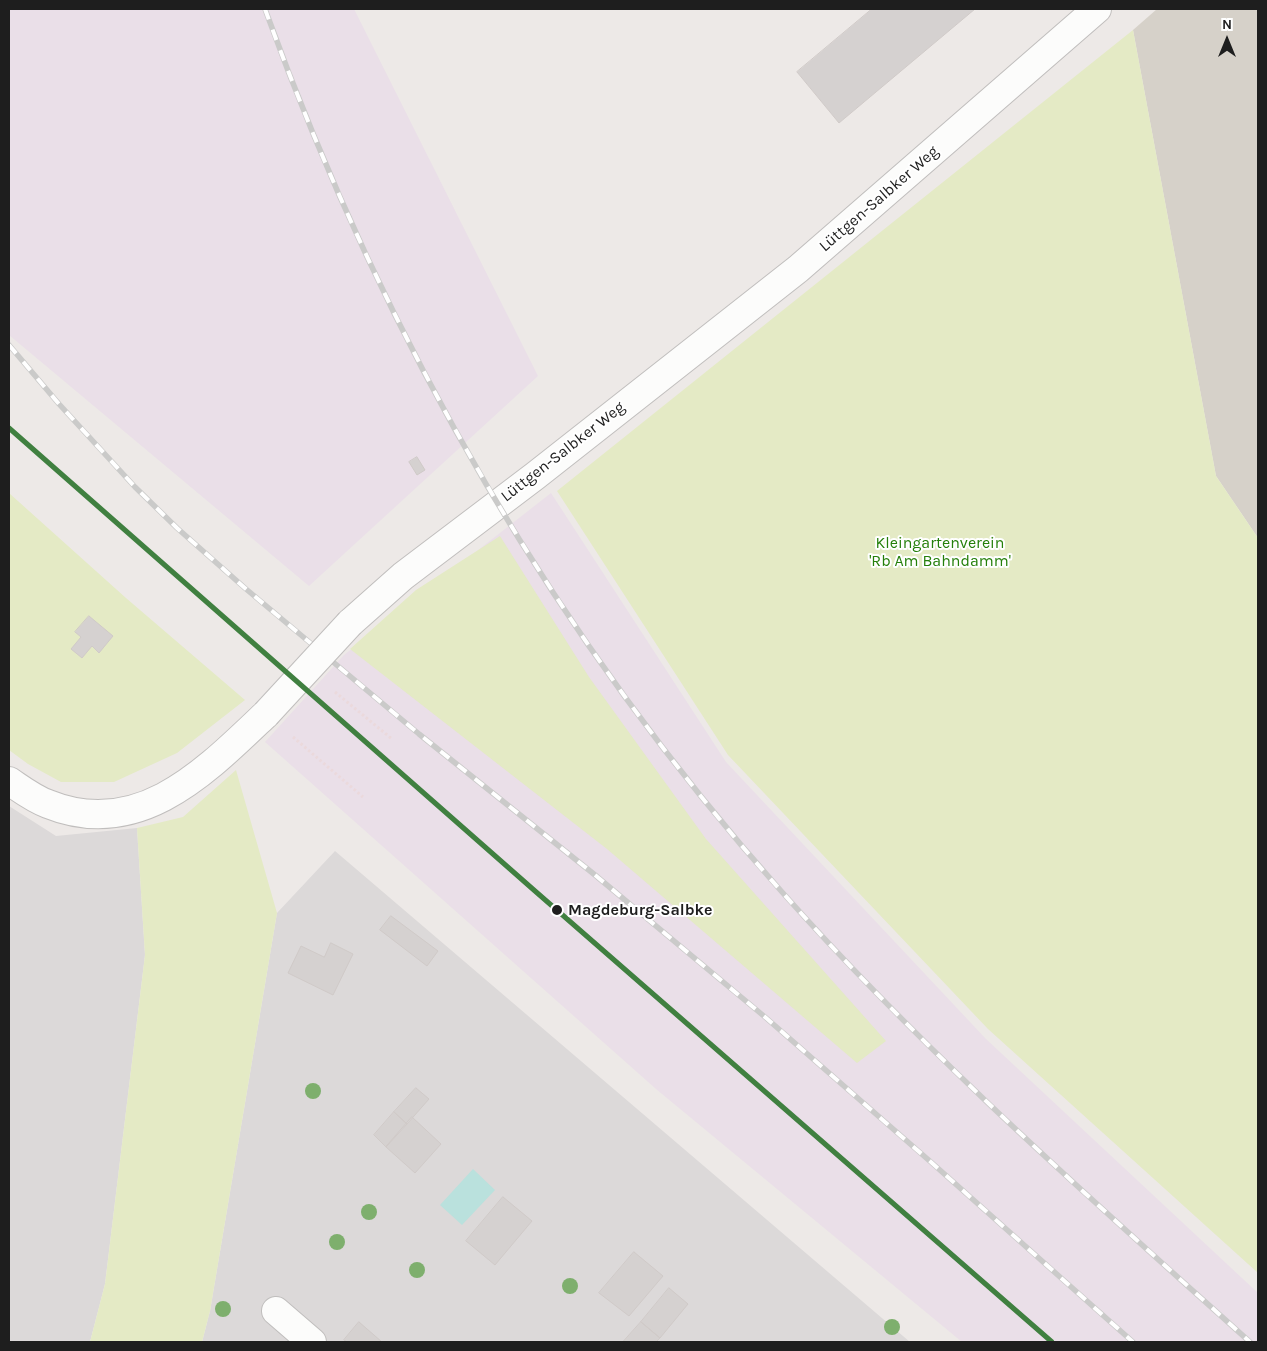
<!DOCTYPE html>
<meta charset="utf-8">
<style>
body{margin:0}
#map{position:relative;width:1267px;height:1351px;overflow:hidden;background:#ede9e7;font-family:Karla,sans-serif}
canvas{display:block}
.frame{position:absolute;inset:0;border:10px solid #1e1e1e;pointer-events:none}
.north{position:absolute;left:1202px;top:15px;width:50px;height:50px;-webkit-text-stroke:4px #fff;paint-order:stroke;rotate:0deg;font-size:14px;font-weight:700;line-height:20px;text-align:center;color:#1e1e1e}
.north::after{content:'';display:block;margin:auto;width:18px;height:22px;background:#1e1e1e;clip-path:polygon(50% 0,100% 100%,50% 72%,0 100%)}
</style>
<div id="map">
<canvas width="1267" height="1351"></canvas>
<div class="frame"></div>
<div class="north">N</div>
</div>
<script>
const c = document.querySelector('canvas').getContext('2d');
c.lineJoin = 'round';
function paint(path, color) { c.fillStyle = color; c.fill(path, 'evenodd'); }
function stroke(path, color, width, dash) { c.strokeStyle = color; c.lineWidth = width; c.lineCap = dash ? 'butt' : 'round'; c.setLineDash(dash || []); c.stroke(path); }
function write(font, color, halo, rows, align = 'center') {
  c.font = font + ' Karla,sans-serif'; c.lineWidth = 4; c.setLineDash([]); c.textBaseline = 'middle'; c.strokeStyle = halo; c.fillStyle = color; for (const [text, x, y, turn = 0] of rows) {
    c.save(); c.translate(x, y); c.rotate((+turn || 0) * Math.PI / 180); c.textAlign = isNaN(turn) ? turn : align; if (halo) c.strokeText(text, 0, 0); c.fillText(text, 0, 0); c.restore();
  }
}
paint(new Path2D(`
 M 9,806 L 56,836 L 137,828 L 145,955 L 105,1284 L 90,1342 L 9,1342 Z
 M 335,851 L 910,1342 L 202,1342 L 210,1311 L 277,913 Z`), '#dcd9d9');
paint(new Path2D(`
 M 9,9 L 354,9 L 538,376 L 309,586 L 9,335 Z
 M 551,493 L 726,762 L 986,1039 L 1258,1293 L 1258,1342 L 962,1342 L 656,1089 L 265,742 L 344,655 Z`), '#eadfe8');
paint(new Path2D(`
 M 1157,9 L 1258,9 L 1258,538 L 1216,476 L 1133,30 Z`), '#d6d1c9');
paint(new Path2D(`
 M 1133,30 L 1216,476 L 1258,538 L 1258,1273 L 988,1029 L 728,755 L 557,491 Z
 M 9,493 L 126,598 L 245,700 L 177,753 L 114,782 L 61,782 L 28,764 L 9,750 Z
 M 500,536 L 589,677 L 706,839 L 886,1041 L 857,1063 L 607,849 L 350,649 L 416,590 Z
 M 236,770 L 277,913 L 210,1311 L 202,1342 L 90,1342 L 105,1284 L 145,955 L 137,828 L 183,817 Z`), '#e4eac5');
paint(new Path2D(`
 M 473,1169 L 495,1190 L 462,1225 L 440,1205 Z`), '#bae1dd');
const building = new Path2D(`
 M 872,9 L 975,9 L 839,123 L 797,72 Z
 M 417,457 L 425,470 L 417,475 L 409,462 Z
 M 89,616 L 113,636 L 99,653 L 92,646 L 82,658 L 71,649 L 81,637 L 75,632 Z
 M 391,916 L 438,951 L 427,966 L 380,930 Z
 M 331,943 L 353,954 L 333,995 L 288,973 L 301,946 L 324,957 Z
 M 416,1088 L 429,1099 L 407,1124 L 394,1112 Z
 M 394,1112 L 407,1124 L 386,1147 L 374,1135 Z
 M 412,1117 L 441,1144 L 415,1173 L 386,1147 Z
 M 503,1197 L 532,1221 L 495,1265 L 466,1241 Z
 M 634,1252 L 663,1276 L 629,1316 L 599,1293 Z
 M 669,1288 L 688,1304 L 660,1338 L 641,1322 Z
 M 359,1322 L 382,1342 L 347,1342 L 344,1340 Z
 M 641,1322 L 660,1338 L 656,1342 L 623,1342 Z`);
paint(building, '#d5d1d0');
stroke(building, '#d0cac8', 1);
const minor = new Path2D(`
 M 350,623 L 403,576 L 535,476 L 798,269 L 1097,9
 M 9,781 C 21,789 34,799 48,804 C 139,841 206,771 266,714
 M 276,1311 L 312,1342`);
stroke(minor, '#c0bebd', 30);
stroke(new Path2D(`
 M 335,692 L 392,739
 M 293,737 L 363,797`), '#ebd9dc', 3, [2.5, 2.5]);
stroke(minor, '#fcfcfb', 28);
const rail = new Path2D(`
 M 265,9 C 382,333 552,634 782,892 C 926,1054 1089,1197 1250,1342
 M 9,345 L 59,404 L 135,487 L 177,528 L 246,589 L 419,734 L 595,875 L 765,1017 L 932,1163 L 1133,1342`);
stroke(rail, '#cacac9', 5.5);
stroke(rail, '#fff', 4, [11]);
const minorBridge = new Path2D(`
 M 266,714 L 350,623`);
stroke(minorBridge, '#c0bebd', 30, []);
stroke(minorBridge, '#fcfcfb', 28);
stroke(new Path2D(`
 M 9,428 L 535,891 L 1052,1342`), '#408040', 5);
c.fillStyle = '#7eaf6d';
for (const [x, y] of [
 [313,1091],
 [369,1212],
 [337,1242],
 [417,1270],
 [570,1286],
 [223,1309],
 [892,1327]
]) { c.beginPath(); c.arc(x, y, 8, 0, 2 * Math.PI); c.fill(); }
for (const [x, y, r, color] of [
 [557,910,6,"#1e1e1e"]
]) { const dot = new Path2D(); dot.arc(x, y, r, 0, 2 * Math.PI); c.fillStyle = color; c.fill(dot); stroke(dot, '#fff', 2); }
write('16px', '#1e1e1e', '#fff', [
 ["Lüttgen-Salbker Weg",879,199,-41],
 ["Lüttgen-Salbker Weg",563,452,-38]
]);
write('16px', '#247f0a', '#fff', [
 ["Kleingartenverein",940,543],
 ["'Rb Am Bahndamm'",940,561]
]);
write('bold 16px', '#1e1e1e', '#fff', [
 ["Magdeburg-Salbke",568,910]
], 'left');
</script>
